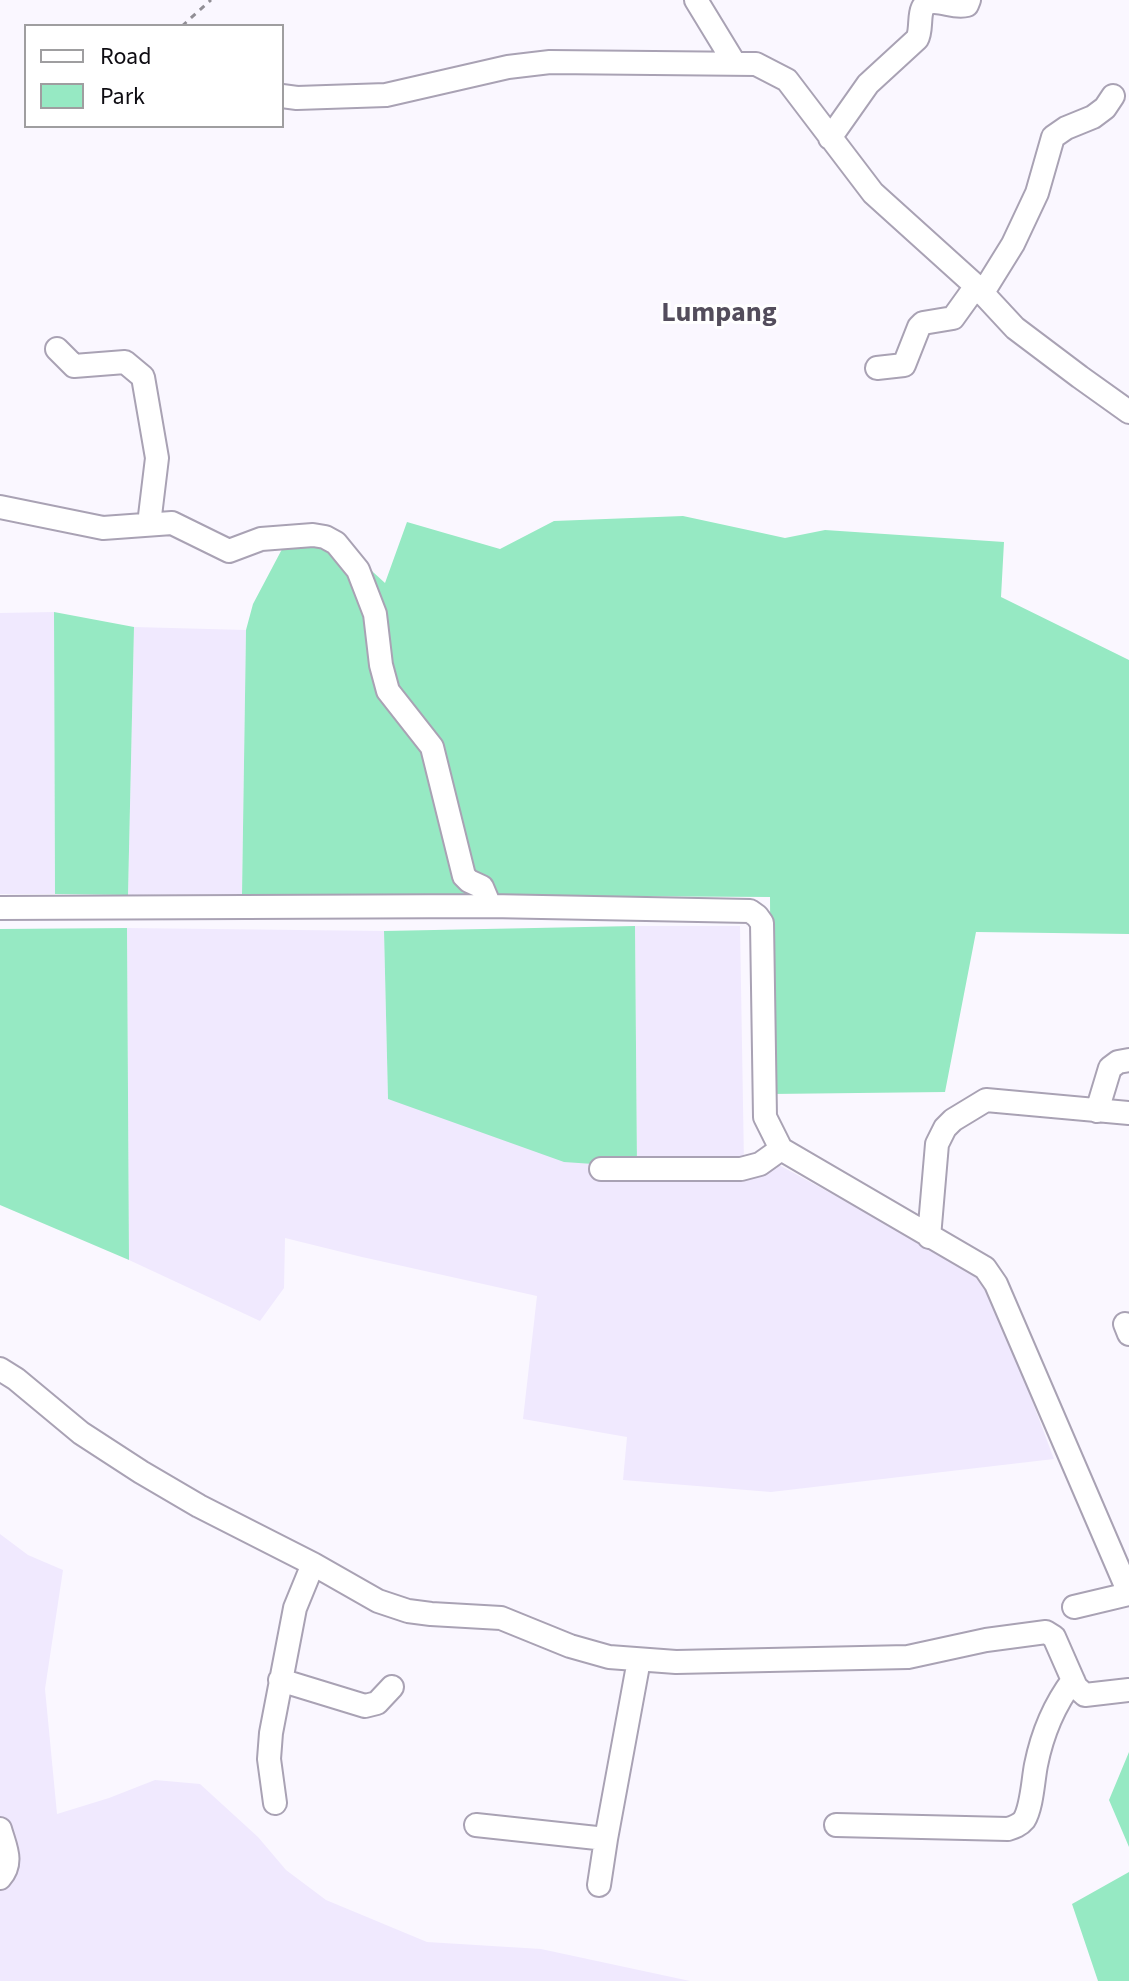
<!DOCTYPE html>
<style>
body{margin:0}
#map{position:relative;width:1129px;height:1981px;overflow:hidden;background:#faf7ff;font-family:"Source Sans 3",sans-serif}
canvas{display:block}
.legend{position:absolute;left:24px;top:24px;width:260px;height:104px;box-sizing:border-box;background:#fff;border:2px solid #9f9ea0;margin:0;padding:10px 14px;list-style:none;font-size:24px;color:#0e0c12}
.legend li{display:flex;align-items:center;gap:16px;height:40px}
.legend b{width:40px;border:2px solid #9f9ea0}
</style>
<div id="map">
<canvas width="1129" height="1981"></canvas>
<ul class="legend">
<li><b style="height:10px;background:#fff"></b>Road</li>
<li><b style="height:22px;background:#96e9c3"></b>Park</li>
</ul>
</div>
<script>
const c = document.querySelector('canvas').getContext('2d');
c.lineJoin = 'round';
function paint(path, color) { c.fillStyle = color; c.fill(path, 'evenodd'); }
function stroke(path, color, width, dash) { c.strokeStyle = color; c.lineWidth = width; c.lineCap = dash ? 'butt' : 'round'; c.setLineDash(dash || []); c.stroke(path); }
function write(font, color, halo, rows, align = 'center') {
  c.font = font + ' "Source Sans 3",sans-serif'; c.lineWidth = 6; c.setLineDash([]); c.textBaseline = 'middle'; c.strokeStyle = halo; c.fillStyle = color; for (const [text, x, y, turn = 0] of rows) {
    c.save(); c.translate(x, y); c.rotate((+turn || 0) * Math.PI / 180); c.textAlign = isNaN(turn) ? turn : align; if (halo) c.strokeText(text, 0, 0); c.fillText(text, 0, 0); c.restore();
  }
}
paint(new Path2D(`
 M 54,612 L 55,894 L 0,894 L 0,613 Z
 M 134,627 L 246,630 L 242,894 L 128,895 Z
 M 635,926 L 740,926 L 744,1164 L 779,1165 L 986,1278 L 1054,1459 L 771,1492 L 623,1480 L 627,1437 L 523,1419 L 537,1296 L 362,1257 L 285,1238 L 284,1288 L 260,1321 L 129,1260 L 127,928 L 384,931 L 388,1099 L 637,1166 Z
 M 0,1534 L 28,1555 L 63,1570 L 45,1689 L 57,1814 L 109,1798 L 155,1780 L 200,1784 L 258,1837 L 286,1870 L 326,1900 L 427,1942 L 541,1949 L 690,1981 L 0,1981 Z`), '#f0e9fe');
paint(new Path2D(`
 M 683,516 L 785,538 L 825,530 L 1004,542 L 1001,597 L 1129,660 L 1129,934 L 976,932 L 945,1092 L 771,1094 L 770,897 L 242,894 L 246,630 L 253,604 L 290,534 L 350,551 L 385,583 L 407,522 L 500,549 L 554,521 Z
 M 54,612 L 134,627 L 128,895 L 55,894 Z
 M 635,926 L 637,1167 L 564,1162 L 388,1099 L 384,931 Z
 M 127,928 L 129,1260 L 0,1205 L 0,929 Z
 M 1129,1752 L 1129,1847 L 1109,1800 Z
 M 1129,1872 L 1129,1981 L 1098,1981 L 1072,1904 Z`), '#96e9c3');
const minor = new Path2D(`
 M 696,0 L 735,64
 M 282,96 L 297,98 L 386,95 L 508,67 L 550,62 L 756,64 L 787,80 L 873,193 L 976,286 L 1015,328 L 1080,377 L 1129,412
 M 830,138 L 868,84 L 917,39 C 924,27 914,2 934,2 C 946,2 955,8 967,5 L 969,0
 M 982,294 L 1013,244 L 1037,193 L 1053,137 L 1066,128 L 1093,117 L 1105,108 L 1113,96
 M 57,349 L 74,366 L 125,362 L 143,377 L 157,458 L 149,524
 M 877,368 L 904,365 L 919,327 L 923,323 L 953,318 L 976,286
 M 0,507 L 103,528 L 172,523 L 229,551 L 261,539 L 313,535 L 325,537 L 336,543 L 358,570 L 375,614 L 381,665 L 388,691 L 432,747 L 464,876 L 469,881 L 482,887 L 490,906
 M 0,908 L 490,906 L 750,911 L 757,916 L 762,923 L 765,1117 L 781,1149 L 985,1268 L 996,1284 L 1129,1593
 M 1097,1111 L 1110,1068 L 1118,1062 L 1129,1060
 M 601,1169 L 741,1169 L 760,1164 L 781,1149
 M 929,1237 L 937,1144 L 945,1128 L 953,1120 L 986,1100 L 1129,1113
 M 1125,1324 L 1129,1334
 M 0,1369 L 16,1379 L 81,1433 L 141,1472 L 199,1506 L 313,1564 L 378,1601 L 408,1611 L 431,1614 L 501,1618 L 570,1646 L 609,1657 L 676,1662 L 908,1657 L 986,1640 L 1046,1632 L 1054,1637 L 1076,1687 L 1085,1695 L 1129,1690
 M 1074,1607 L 1129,1594
 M 280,1680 L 365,1706 L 377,1703 L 392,1687
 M 275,1803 L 269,1759 L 271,1733 L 295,1608 L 313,1564
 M 476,1825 L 606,1839
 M 836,1825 L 1008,1829 C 1014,1827 1020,1825 1024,1820 C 1032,1807 1033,1780 1036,1765 C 1042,1735 1055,1704 1073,1680
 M 0,1829 C 5,1847 14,1862 0,1878
 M 599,1885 L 606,1839 L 639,1660`);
stroke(minor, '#a9a2b4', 26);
stroke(new Path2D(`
 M 182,26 L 211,0`), '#918e95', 3, [6, 6]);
stroke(minor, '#fff', 22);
write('bold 28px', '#534d5c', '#fff', [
 ["Lumpang",719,315]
]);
</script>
